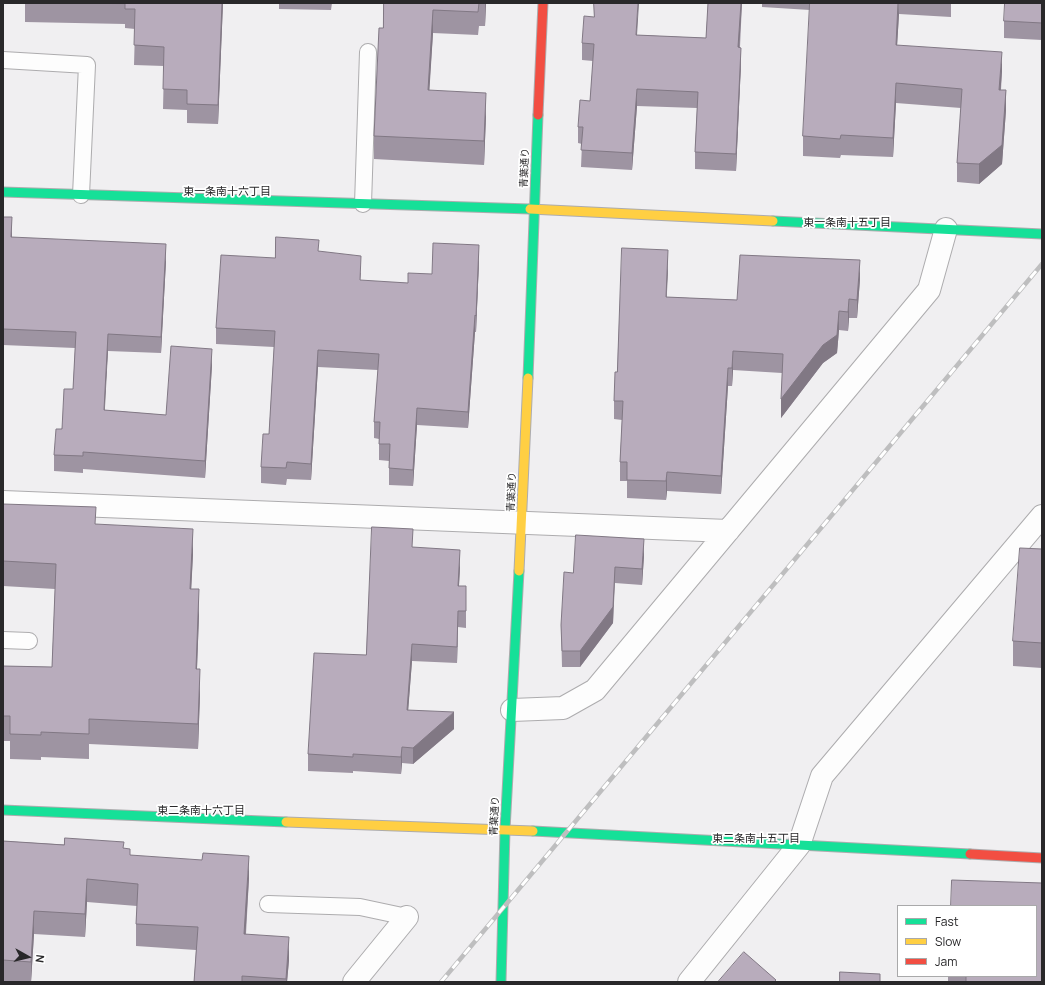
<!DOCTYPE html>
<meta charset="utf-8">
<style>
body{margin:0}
#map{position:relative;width:1045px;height:985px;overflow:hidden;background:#f0eff1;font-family:Manrope,sans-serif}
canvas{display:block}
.frame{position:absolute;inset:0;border:4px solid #29282a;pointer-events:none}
.legend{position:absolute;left:897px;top:905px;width:140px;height:72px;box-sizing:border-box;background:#fff;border:1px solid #a9a9aa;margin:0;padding:5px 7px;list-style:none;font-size:12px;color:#29282a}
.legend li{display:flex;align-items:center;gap:8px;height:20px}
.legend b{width:20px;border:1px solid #a9a9aa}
.north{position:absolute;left:8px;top:937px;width:40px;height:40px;-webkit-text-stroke:3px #fff;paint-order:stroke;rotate:98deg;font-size:11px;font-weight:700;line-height:16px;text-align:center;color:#29282a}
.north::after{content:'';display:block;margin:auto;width:14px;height:18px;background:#29282a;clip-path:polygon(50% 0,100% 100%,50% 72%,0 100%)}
</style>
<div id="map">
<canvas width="1045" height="985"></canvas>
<div class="frame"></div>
<ul class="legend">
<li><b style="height:5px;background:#16e098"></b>Fast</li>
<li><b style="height:5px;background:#ffcf43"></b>Slow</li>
<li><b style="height:5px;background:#f24e42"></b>Jam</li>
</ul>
<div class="north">N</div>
</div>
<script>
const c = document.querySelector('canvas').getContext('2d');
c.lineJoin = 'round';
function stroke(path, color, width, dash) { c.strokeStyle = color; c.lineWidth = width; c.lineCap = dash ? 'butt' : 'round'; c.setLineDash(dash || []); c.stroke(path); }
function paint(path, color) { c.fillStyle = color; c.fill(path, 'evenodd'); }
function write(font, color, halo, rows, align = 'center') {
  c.font = font + ' Manrope,"Noto Sans JP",sans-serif'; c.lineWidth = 3.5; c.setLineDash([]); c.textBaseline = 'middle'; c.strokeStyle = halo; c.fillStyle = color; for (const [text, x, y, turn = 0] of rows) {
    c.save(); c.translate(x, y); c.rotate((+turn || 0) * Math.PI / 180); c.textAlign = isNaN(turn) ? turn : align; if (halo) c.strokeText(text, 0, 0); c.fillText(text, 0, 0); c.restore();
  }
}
const lane = new Path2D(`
 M 3,60 L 87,65 L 81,195
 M 363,204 L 368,52
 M 3,640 L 29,641
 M 268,904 L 360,907 L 407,917`);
const street = new Path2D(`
 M 3,502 L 728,531
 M 512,710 L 563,708 L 595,690 L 929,290 L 946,229
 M 354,982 L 407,917
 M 689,982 L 799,845 L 822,776 L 1042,516`);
const fast = new Path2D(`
 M 3,192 L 530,209
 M 773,221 L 1042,234
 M 528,378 L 538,115
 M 3,810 L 286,822
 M 533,831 L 970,854
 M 501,982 L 505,830 L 519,571`);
const slow = new Path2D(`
 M 530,209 L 773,221
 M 519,571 L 528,378
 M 286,822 L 533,831`);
const jam = new Path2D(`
 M 538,115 L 543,3
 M 970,854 L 1042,858`);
stroke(lane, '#adacae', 18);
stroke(street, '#adacae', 24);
stroke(fast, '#adacae', 11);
stroke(slow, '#adacae', 11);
stroke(jam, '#adacae', 11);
stroke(lane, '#fdfdfd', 16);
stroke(street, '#fdfdfd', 22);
stroke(fast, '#16e098', 9);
stroke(slow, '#ffcf43', 9);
stroke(jam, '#f24e42', 9);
const rail = new Path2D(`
 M 441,982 L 1042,264`);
stroke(rail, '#bebebf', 4.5);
stroke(rail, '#fff', 3, [9]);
paint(new Path2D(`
 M 25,3 L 223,3 L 218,124 L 187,123 L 187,110 L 163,109 L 164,66 L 134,65 L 135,29 L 125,28 L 125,24 L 25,22 Z
 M 279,3 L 332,3 L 331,10 L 279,9 Z
 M 384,3 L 486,3 L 485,26 L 479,26 L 478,35 L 433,33 L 429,90 L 486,116 L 484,165 L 374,159 L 374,136 L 383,28 Z
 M 708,3 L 742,3 L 740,47 L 741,64 L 736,171 L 695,169 L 695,152 L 697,108 L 637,106 L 632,170 L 581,167 L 582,144 L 578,143 L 578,127 L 590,101 L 593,61 L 582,60 L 582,43 L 637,35 L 706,38 Z
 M 762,3 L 951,3 L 951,17 L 899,14 L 897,45 L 1002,71 L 1001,90 L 1006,110 L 1002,164 L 979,184 L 957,182 L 957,163 L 961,108 L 896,103 L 893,157 L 841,155 L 840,158 L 803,156 L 803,136 L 810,10 L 762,7 Z
 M 1042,3 L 1042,40 L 1004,38 L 1004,21 Z
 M 3,217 L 12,234 L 12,237 L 166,261 L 161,353 L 108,351 L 104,410 L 166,415 L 212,365 L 205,478 L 83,469 L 83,473 L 54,471 L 54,455 L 73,389 L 75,348 L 3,345 Z
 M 319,251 L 361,273 L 360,281 L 408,283 L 432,274 L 479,261 L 476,332 L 475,332 L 468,428 L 417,425 L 413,486 L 389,485 L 389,461 L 379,460 L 379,439 L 374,438 L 374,422 L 378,370 L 318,367 L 311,480 L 287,479 L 286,485 L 261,483 L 261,467 L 269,434 L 274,347 L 216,344 L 216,328 L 275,258 Z
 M 668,269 L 666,297 L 737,300 L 860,279 L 857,318 L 849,318 L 848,331 L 839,330 L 837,353 L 823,363 L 781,418 L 782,373 L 733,370 L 732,386 L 728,386 L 721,494 L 667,491 L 666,500 L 627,498 L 627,481 L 620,481 L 620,462 L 622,420 L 614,419 L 614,401 L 617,372 Z
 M 3,504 L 96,524 L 193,554 L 191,589 L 199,615 L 197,669 L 200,694 L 198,749 L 89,744 L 89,759 L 41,757 L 41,760 L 10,759 L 10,741 L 3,741 L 3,666 L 52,667 L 55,589 L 3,586 Z
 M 413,547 L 460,567 L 459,586 L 466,603 L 466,628 L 458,627 L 457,663 L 412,661 L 408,710 L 454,729 L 413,764 L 402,763 L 401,774 L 353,771 L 353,773 L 308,771 L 308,754 L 366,655 Z
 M 1042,549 L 1042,668 L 1013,666 L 1013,641 Z
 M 644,556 L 642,585 L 615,583 L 613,623 L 580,667 L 562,667 L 561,625 L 573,573 Z
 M 3,841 L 124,848 L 130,855 L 249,878 L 246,934 L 289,960 L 287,982 L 194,982 L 196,950 L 136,946 L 136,924 L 137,906 L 87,902 L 85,937 L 34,934 L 31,982 L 3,982 Z
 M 948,976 L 1036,976 L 1042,982 L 948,982 Z`), '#9e94a2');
paint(new Path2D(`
 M 222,3 L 223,3 L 218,124 L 218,105 Z
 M 485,3 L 486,3 L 485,26 Z
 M 638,3 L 639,3 L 636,51 L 636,35 Z
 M 741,3 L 742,3 L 738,64 L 738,47 Z
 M 898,3 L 899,14 L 896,64 L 896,45 Z
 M 433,10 L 433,33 L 428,113 L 428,90 Z
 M 741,48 L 741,64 L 736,171 L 736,154 Z
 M 1002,52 L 1002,71 L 999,109 L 999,90 Z
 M 896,83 L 896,103 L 893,157 L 893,138 Z
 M 637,89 L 637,106 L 632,170 L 632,153 Z
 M 1006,90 L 1006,110 L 1002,164 L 979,184 L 979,164 Z
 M 486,93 L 486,116 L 484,165 L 484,141 Z
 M 12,217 L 12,234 L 11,254 L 11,237 Z
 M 166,244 L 166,261 L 161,353 L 161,337 Z
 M 479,245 L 479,261 L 476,332 L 476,316 Z
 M 668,250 L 668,269 L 666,315 L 666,297 Z
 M 860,260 L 860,279 L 857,318 L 857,300 Z
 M 849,299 L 849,318 L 848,331 L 848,312 Z
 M 839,311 L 839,330 L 837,353 L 823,363 L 781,418 L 781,399 Z
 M 475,315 L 475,332 L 468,428 L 468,412 Z
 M 108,334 L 108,351 L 104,426 L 104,410 Z
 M 212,349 L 212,365 L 205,478 L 205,461 Z
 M 318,350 L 318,367 L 311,480 L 311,464 Z
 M 733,351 L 733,370 L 732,386 L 732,368 Z
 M 728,368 L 728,386 L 721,494 L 721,476 Z
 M 417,408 L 417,425 L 413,486 L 413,470 Z
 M 667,472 L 667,491 L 666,500 L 666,481 Z
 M 193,529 L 193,554 L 190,614 L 190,589 Z
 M 644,539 L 644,556 L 642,585 L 642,569 Z
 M 460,550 L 460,567 L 458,602 L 458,586 Z
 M 615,567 L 613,623 L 580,667 L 580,651 Z
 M 199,589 L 199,615 L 196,694 L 196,669 Z
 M 458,611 L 458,627 L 457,663 L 457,647 Z
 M 412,644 L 412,661 L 407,726 L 407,710 Z
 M 200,669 L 200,694 L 198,749 L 198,724 Z
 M 454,712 L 454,729 L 413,764 L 413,748 Z
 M 402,747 L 402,763 L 401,774 L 401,757 Z
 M 249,856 L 249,878 L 244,956 L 244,934 Z
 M 87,879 L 87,902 L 85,937 L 85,914 Z
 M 34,911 L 34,934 L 31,982 L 31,962 Z
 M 289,937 L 289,960 L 287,982 L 286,982 Z`), '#817884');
const building = new Path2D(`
 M 37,3 L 222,3 L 218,105 L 187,104 L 187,90 L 163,89 L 164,47 L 134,45 L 135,9 L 125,9 L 125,4 Z
 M 384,3 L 479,3 L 478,12 L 433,10 L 428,90 L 486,93 L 484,141 L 374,136 L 379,28 L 383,28 Z
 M 594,3 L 638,3 L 636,35 L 706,38 L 708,3 L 741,3 L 738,47 L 741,48 L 736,154 L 695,152 L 698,92 L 637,89 L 632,153 L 581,150 L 583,127 L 578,127 L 580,100 L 590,101 L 594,44 L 582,43 L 584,16 L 594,17 Z
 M 810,3 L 898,3 L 896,45 L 1002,52 L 999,90 L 1006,90 L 1002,145 L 979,164 L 957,163 L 962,89 L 896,83 L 893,138 L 841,135 L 840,139 L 803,136 Z
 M 1005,3 L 1042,3 L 1042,23 L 1004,21 Z
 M 3,217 L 12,217 L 11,237 L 166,244 L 161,337 L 108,334 L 104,410 L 166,415 L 171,346 L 212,349 L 205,461 L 83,452 L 83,456 L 54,455 L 56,429 L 62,429 L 64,389 L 73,389 L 76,332 L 3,329 Z
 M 276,237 L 319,240 L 318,251 L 361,256 L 360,280 L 408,283 L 408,273 L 432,274 L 433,243 L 479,245 L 476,316 L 475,315 L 468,412 L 417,408 L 413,470 L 389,468 L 390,444 L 379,444 L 380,422 L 374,422 L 379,354 L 318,350 L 311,464 L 287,462 L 286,468 L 261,467 L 263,434 L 269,434 L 275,331 L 216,328 L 221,255 L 275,258 Z
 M 622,248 L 668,250 L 666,297 L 737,300 L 740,255 L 860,260 L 857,300 L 849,299 L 848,312 L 839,311 L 837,335 L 823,345 L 781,399 L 783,354 L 733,351 L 732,368 L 728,368 L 721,476 L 667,472 L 666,481 L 627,480 L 627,462 L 620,462 L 623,401 L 614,401 L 615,372 L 617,372 Z
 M 3,504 L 96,507 L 95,524 L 193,529 L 190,589 L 199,589 L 196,669 L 200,669 L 198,724 L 89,719 L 89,734 L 41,732 L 41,735 L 10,734 L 10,716 L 3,716 L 3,666 L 52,667 L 56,564 L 3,561 Z
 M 372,527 L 413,529 L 412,547 L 460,550 L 458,586 L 466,586 L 466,611 L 458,611 L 457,647 L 412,644 L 407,710 L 454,712 L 413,748 L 402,747 L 401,757 L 353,754 L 353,757 L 308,754 L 314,653 L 366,655 Z
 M 576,535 L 644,539 L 642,569 L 615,567 L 613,607 L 580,651 L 562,651 L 561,625 L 564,572 L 573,573 Z
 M 1020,548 L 1042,549 L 1042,643 L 1013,641 Z
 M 65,838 L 124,842 L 123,848 L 130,849 L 130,855 L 202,860 L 203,853 L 249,856 L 244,934 L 289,937 L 286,979 L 242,976 L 242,982 L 194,982 L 198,927 L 136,924 L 138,884 L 87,879 L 85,914 L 34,911 L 31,962 L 3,960 L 3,841 L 64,845 Z
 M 952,880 L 1042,883 L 1042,982 L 966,982 L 966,976 L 1036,976 L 1036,906 L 951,906 Z
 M 744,952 L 776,980 L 774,982 L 718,982 Z
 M 840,972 L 880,974 L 880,982 L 840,982 Z`);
paint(building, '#b8acbc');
stroke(building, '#817884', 1);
write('10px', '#29282a', '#fff', [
 ["青葉通り",525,168,-88],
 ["青葉通り",512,492,-88],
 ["青葉通り",495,816,-87]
]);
write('11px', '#29282a', '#fff', [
 ["東一条南十六丁目",227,192],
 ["東一条南十五丁目",847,223],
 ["東二条南十六丁目",201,811],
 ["東二条南十五丁目",756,839]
]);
</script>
